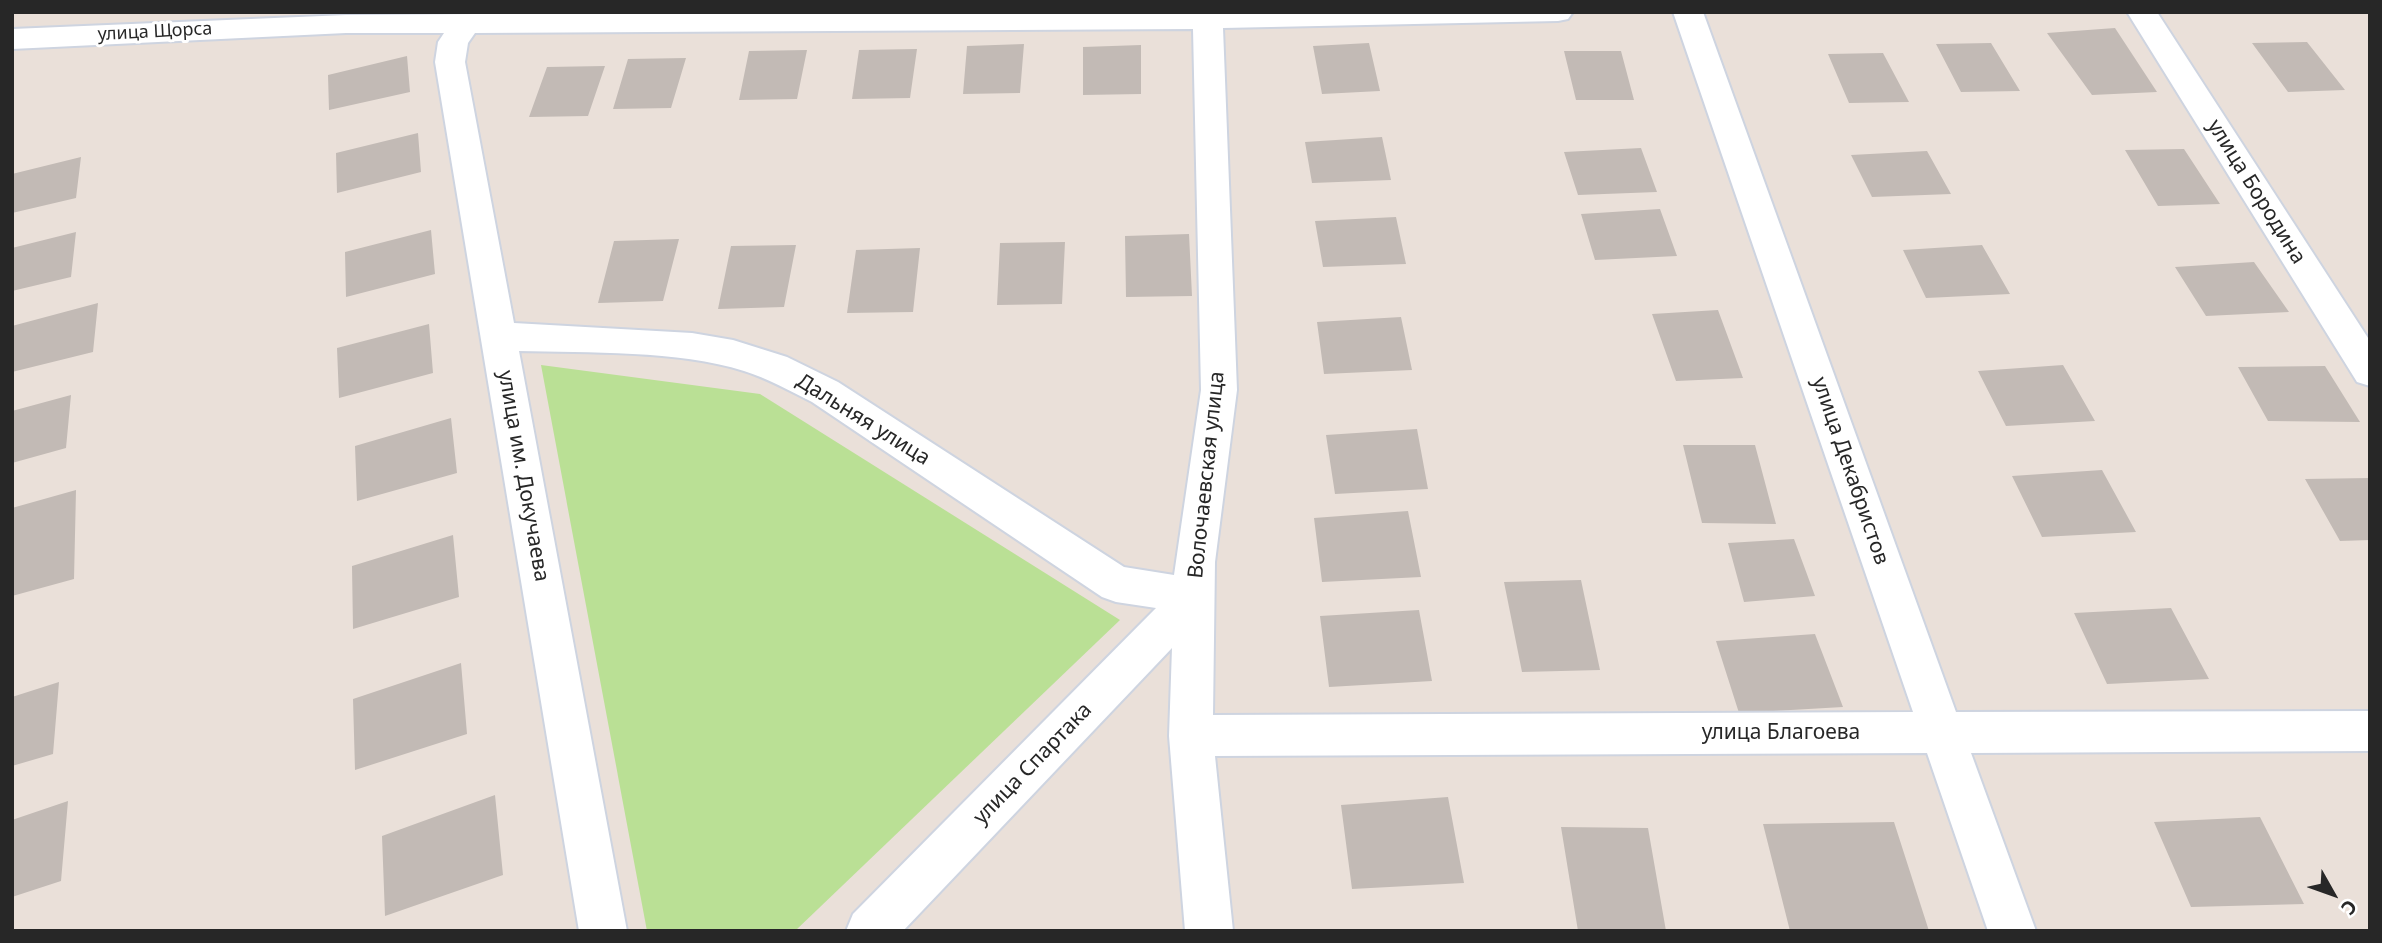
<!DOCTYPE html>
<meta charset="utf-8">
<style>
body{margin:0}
#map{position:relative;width:2382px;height:943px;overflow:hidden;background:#eae0d9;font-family:"Noto Sans",sans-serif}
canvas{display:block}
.frame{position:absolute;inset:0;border:14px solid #272727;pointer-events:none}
.north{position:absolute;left:2298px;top:859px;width:70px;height:70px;-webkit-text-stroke:5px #fff;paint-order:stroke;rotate:130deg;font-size:19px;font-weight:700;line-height:28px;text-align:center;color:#272727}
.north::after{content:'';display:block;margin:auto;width:24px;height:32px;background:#272727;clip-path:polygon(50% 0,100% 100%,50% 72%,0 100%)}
</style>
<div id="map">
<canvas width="2382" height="943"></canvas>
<div class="frame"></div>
<div class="north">С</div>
</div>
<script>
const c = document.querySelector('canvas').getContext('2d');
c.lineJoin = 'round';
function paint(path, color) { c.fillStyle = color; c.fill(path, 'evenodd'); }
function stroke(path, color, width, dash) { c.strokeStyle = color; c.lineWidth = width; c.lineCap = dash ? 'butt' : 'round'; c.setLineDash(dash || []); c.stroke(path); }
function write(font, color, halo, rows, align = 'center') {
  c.font = font + ' "Noto Sans",sans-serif'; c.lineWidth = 6; c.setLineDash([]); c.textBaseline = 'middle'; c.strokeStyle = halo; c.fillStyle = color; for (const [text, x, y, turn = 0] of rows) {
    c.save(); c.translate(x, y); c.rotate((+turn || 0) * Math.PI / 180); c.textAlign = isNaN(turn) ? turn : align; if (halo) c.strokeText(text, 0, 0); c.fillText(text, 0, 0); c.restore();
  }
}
paint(new Path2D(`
 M 541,365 L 760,394 L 1120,620 L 795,931 L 647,931 Z`), '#bae095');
paint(new Path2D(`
 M 2115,28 L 2157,92 L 2092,95 L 2047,33 Z
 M 2307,42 L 2345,90 L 2288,92 L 2252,43 Z
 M 1369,43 L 1380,91 L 1322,94 L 1313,46 Z
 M 1991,43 L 2020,91 L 1961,92 L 1936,44 Z
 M 1024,44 L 1020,93 L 963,94 L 967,46 Z
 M 1141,45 L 1141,94 L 1083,95 L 1083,47 Z
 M 917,49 L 910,98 L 852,99 L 859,50 Z
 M 807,50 L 797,99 L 739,100 L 749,51 Z
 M 1564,51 L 1621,51 L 1634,100 L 1576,100 Z
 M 1883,53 L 1909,102 L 1849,103 L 1828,54 Z
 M 407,56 L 410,92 L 329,110 L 328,75 Z
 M 686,58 L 671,108 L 613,109 L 628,59 Z
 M 605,66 L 588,116 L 529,117 L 547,67 Z
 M 418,133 L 421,172 L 337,193 L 336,153 Z
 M 1382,137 L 1391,180 L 1312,183 L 1305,142 Z
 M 1641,148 L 1657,192 L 1578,195 L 1564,152 Z
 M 2184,149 L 2220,204 L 2158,206 L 2125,150 Z
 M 1927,151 L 1951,194 L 1872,197 L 1851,155 Z
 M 81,157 L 76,198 L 12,213 L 12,174 Z
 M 1660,209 L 1677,256 L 1595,260 L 1581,214 Z
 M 1396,217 L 1406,264 L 1323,267 L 1315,221 Z
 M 431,230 L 435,274 L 346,297 L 345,252 Z
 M 76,232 L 71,277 L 12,291 L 12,248 Z
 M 1189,234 L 1192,296 L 1126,297 L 1125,236 Z
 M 679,239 L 663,301 L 598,303 L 614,241 Z
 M 1065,242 L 1062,304 L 997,305 L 1000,243 Z
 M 796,245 L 784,307 L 718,309 L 731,246 Z
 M 1982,245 L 2010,294 L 1926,298 L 1903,250 Z
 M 920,248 L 913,312 L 847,313 L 856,250 Z
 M 2254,262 L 2289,312 L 2206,316 L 2175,267 Z
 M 98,303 L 93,352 L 12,372 L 12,326 Z
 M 1718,310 L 1743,378 L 1676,381 L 1652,314 Z
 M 1401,317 L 1412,370 L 1324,374 L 1317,322 Z
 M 429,324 L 433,373 L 339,398 L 337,348 Z
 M 2063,365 L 2095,421 L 2006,426 L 1978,371 Z
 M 2325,366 L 2360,422 L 2268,421 L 2238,367 Z
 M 71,395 L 66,448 L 12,463 L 12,411 Z
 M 451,418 L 457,473 L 357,501 L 355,446 Z
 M 1417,429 L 1428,489 L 1335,494 L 1326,435 Z
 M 1683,445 L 1755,445 L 1776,524 L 1702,523 Z
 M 2102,470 L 2136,532 L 2042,537 L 2012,476 Z
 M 2370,478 L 2370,540 L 2340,541 L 2305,479 Z
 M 76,490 L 74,579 L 12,596 L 12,508 Z
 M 1408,511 L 1421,577 L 1322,582 L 1314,518 Z
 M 453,535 L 459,597 L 353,629 L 352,566 Z
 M 1794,539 L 1815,596 L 1744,602 L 1728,543 Z
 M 1581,580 L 1600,670 L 1522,672 L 1504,582 Z
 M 2171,608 L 2209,679 L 2107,684 L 2074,613 Z
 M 1419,610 L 1432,681 L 1329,687 L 1320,616 Z
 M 1815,634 L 1843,707 L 1739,713 L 1716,641 Z
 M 461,663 L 467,734 L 355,770 L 353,699 Z
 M 59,682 L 53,754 L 12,766 L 12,697 Z
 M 495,795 L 503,875 L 385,916 L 382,836 Z
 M 1448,797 L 1464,883 L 1352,889 L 1341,805 Z
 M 68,801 L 61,881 L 12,897 L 12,820 Z
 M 2260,817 L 2304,904 L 2191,907 L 2154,822 Z
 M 1894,822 L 1929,931 L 1790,931 L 1763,824 Z
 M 1561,827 L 1648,828 L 1666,931 L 1578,931 Z`), '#c2bab5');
const minor = new Path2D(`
 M 739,12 L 1573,12 L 1568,19 L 1558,21 L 1223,28 L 1237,390 L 1215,562 L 1213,715 L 1913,712 L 1673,12 L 1703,12 L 1956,712 L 2370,711 L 2370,751 L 1971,753 L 2036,931 L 1988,931 L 1927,753 L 1215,756 L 1233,931 L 1185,931 L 1169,736 L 1172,648 L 903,931 L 846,931 L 853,914 L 1156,608 L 1116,602 L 1102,597 L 812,402 C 790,391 767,378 744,371 C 678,350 588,353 519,351 L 627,931 L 579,931 L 435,62 L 438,42 L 444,33 L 346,33 L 12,49 L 12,29 L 346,15 ZM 1193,29 L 1201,390 L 1174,575 L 1124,567 L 838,382 L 787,357 L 733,340 L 692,333 L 514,323 L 465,62 L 468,43 L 475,33 Z
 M 2127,12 L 2157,12 L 2370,341 L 2370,386 L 2357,382 Z`);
stroke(minor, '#ced4e0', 4);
paint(minor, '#fff');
write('18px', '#272727', '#fff', [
 ["улица Щорса",155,32,-3]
]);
write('21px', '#272727', '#fff', [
 ["улица Бородина",2256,192,58],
 ["Дальняя улица",863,420,32],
 ["улица Декабристов",1850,471,71],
 ["Волочаевская улица",1207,475,-84],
 ["улица им. Докучаева",523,476,80],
 ["улица Благоева",1781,733],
 ["улица Спартака",1033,764,-46]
]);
</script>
